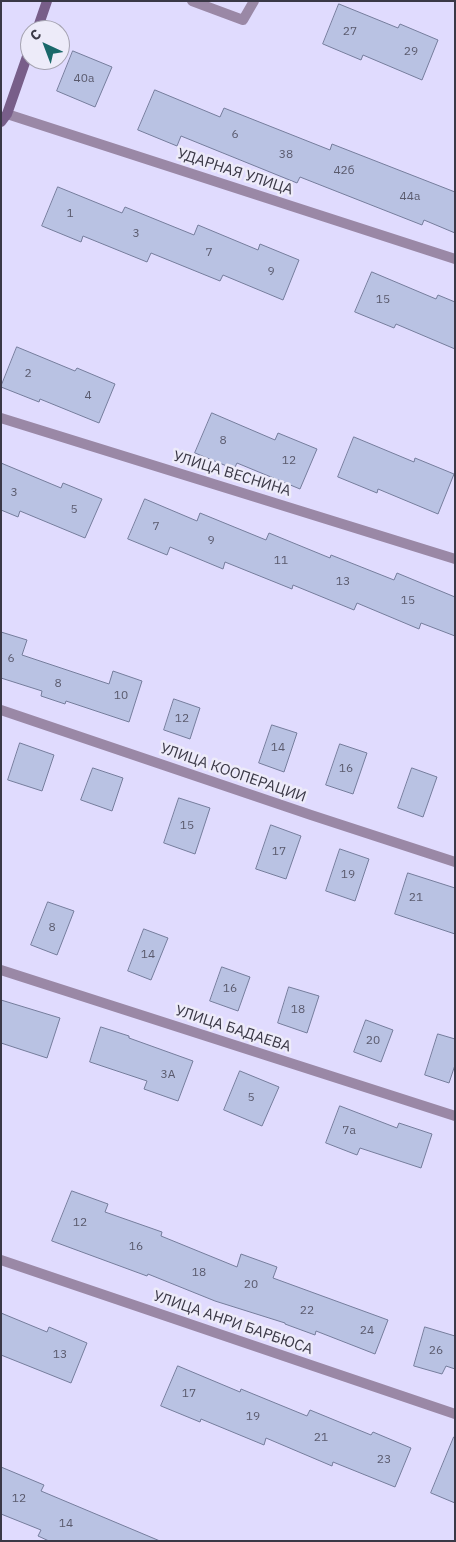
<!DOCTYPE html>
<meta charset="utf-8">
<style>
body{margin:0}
#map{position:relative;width:456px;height:1542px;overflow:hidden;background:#e0dbfe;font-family:"IBM Plex Sans",sans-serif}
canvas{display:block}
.frame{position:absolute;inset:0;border:2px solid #3a3846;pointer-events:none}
.north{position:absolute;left:20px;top:20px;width:50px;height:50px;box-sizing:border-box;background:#edebf9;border:1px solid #a5a3b1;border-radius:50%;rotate:317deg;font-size:14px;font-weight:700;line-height:20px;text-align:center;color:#3a3846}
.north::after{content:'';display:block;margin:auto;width:18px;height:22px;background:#1a686a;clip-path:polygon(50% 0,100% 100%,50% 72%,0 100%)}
</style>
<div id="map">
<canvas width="456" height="1542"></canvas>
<div class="frame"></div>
<div class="north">С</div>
</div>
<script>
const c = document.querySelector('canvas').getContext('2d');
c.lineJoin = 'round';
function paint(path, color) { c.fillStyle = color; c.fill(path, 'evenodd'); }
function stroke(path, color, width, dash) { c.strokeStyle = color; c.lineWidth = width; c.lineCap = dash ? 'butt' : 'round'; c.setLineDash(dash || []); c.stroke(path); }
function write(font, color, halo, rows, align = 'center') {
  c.font = font + ' "IBM Plex Sans",sans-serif'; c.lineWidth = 5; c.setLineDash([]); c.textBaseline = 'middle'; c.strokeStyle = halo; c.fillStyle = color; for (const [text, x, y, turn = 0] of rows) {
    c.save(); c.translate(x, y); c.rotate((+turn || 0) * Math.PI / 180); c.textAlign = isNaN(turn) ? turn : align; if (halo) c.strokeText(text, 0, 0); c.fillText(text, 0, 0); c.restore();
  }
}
const building = new Path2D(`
 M 339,4 L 398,28 L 400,24 L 438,40 L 422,80 L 363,55 L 361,60 L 323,44 Z
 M 73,51 L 112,67 L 95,107 L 57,91 Z
 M 155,90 L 220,117 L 224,108 L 330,150 L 332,144 L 455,192 L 455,233 L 424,220 L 422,225 L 300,177 L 297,183 L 181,136 L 177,146 L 138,130 Z
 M 58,187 L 122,213 L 125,207 L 194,235 L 198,225 L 258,250 L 260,244 L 299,260 L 283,300 L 223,275 L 220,281 L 151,253 L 147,262 L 83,236 L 81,242 L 42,226 Z
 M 372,272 L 436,299 L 438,295 L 455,302 L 455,349 L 396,324 L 394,328 L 355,312 Z
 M 17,347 L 75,371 L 77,368 L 115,384 L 99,423 L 40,399 L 39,402 L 1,387 Z
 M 212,413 L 275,440 L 278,433 L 317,449 L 300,489 L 237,463 L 234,469 L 195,453 Z
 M 354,437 L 414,462 L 415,458 L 454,474 L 438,514 L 378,489 L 377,493 L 338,477 Z
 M 1,463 L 61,488 L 63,483 L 102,499 L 85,538 L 20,511 L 18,517 L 1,510 Z
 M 145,499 L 197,521 L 200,513 L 266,540 L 269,533 L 330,558 L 331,555 L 394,580 L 397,573 L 455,597 L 455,636 L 421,623 L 419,629 L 357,603 L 354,610 L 293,585 L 292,589 L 225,562 L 223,569 L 170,547 L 167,555 L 128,539 Z
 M 1,632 L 27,640 L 22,655 L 109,684 L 113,671 L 142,681 L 129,722 L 66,701 L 65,704 L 41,696 L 42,691 L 1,678 Z
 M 174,699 L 200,708 L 190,739 L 164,730 Z
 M 272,725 L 297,733 L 284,772 L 259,763 Z
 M 20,743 L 54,755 L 42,791 L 8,780 Z
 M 340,744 L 367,753 L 353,794 L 326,785 Z
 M 93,768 L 123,778 L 112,811 L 81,800 Z
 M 412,768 L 437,777 L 423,817 L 398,808 Z
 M 179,798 L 210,808 L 195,854 L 164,843 Z
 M 271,825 L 301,836 L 286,879 L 256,869 Z
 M 340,849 L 369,859 L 355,901 L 326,891 Z
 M 408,873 L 455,888 L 455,934 L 395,914 Z
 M 48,902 L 74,911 L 57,955 L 31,945 Z
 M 144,929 L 168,938 L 151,980 L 128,971 Z
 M 222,967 L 250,977 L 238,1011 L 210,1001 Z
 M 289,987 L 319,996 L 307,1033 L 278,1023 Z
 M 1,1000 L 60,1018 L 47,1058 L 1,1043 Z
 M 366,1020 L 393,1030 L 381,1062 L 354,1052 Z
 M 101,1027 L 129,1036 L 129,1038 L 193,1061 L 178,1101 L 144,1089 L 147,1081 L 90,1062 Z
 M 438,1034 L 455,1039 L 455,1065 L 449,1083 L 425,1075 Z
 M 240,1071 L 279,1087 L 262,1126 L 224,1110 Z
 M 340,1106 L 397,1128 L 399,1123 L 432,1134 L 421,1168 L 360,1148 L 357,1155 L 326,1143 Z
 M 72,1191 L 108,1204 L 105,1212 L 162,1232 L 161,1236 L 237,1267 L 241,1254 L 277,1267 L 273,1278 L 388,1320 L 375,1354 L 316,1331 L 315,1335 L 285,1324 L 285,1323 L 215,1301 L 148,1274 L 147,1276 L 52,1241 Z
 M 1,1313 L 47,1332 L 49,1327 L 87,1343 L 71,1383 L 1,1355 Z
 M 425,1327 L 455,1336 L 455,1369 L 446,1366 L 442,1374 L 414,1366 Z
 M 178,1366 L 240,1392 L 241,1389 L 307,1416 L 310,1410 L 371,1435 L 373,1432 L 411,1448 L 395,1487 L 333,1462 L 332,1466 L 266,1438 L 264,1445 L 201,1419 L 200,1422 L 161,1406 Z
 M 454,1437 L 455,1437 L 455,1503 L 431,1493 Z
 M 1,1467 L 44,1485 L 41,1491 L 160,1541 L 49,1541 L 38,1536 L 41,1530 L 1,1514 Z`);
paint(building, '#b9c2e3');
stroke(building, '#757d9c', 1);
stroke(new Path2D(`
 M 192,1 L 243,20 L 254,1
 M 7,114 L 455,259
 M 1,418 L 455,559
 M 1,710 L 311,815 L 455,862
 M 1,970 L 455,1116
 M 1,1260 L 455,1414`), '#9a88a6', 10);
stroke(new Path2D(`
 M 37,30 L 47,1
 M 1,122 L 7,114 L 30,48`), '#785e89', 10);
write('12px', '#5a5a6d', null, [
 ["27",350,32],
 ["29",411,52],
 ["40а",84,79],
 ["6",235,135],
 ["38",286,155],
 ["42б",344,171],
 ["44а",410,197],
 ["1",70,214],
 ["3",136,234],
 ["7",209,253],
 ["9",271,272],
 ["15",383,300],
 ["2",28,374],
 ["4",88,396],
 ["8",223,441],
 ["12",289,461],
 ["3",14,493],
 ["5",74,510],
 ["7",156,527],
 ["9",211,541],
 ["11",281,561],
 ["13",343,582],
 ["15",408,601],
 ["6",11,659],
 ["8",58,684],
 ["10",121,696],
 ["12",182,719],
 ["14",278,748],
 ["16",346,769],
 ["15",187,826],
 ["17",279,852],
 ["19",348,875],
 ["21",416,898],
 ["8",52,928],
 ["14",148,955],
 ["16",230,989],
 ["18",298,1010],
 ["20",373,1041],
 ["3А",168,1075],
 ["5",251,1098],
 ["7а",349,1131],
 ["12",80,1223],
 ["16",136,1247],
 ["18",199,1273],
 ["20",251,1285],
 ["22",307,1311],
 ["24",367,1331],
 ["26",436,1351],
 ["13",60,1355],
 ["17",189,1394],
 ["19",253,1417],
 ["21",321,1438],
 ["23",384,1460],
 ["12",19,1499],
 ["14",66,1524]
]);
write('15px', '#3a3846', '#edebf9', [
 ["УДАРНАЯ УЛИЦА",235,172,18],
 ["УЛИЦА ВЕСНИНА",232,474,17],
 ["УЛИЦА КООПЕРАЦИИ",233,773,19],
 ["УЛИЦА БАДАЕВА",233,1029,18],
 ["УЛИЦА АНРИ БАРБЮСА",233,1323,19]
]);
</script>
